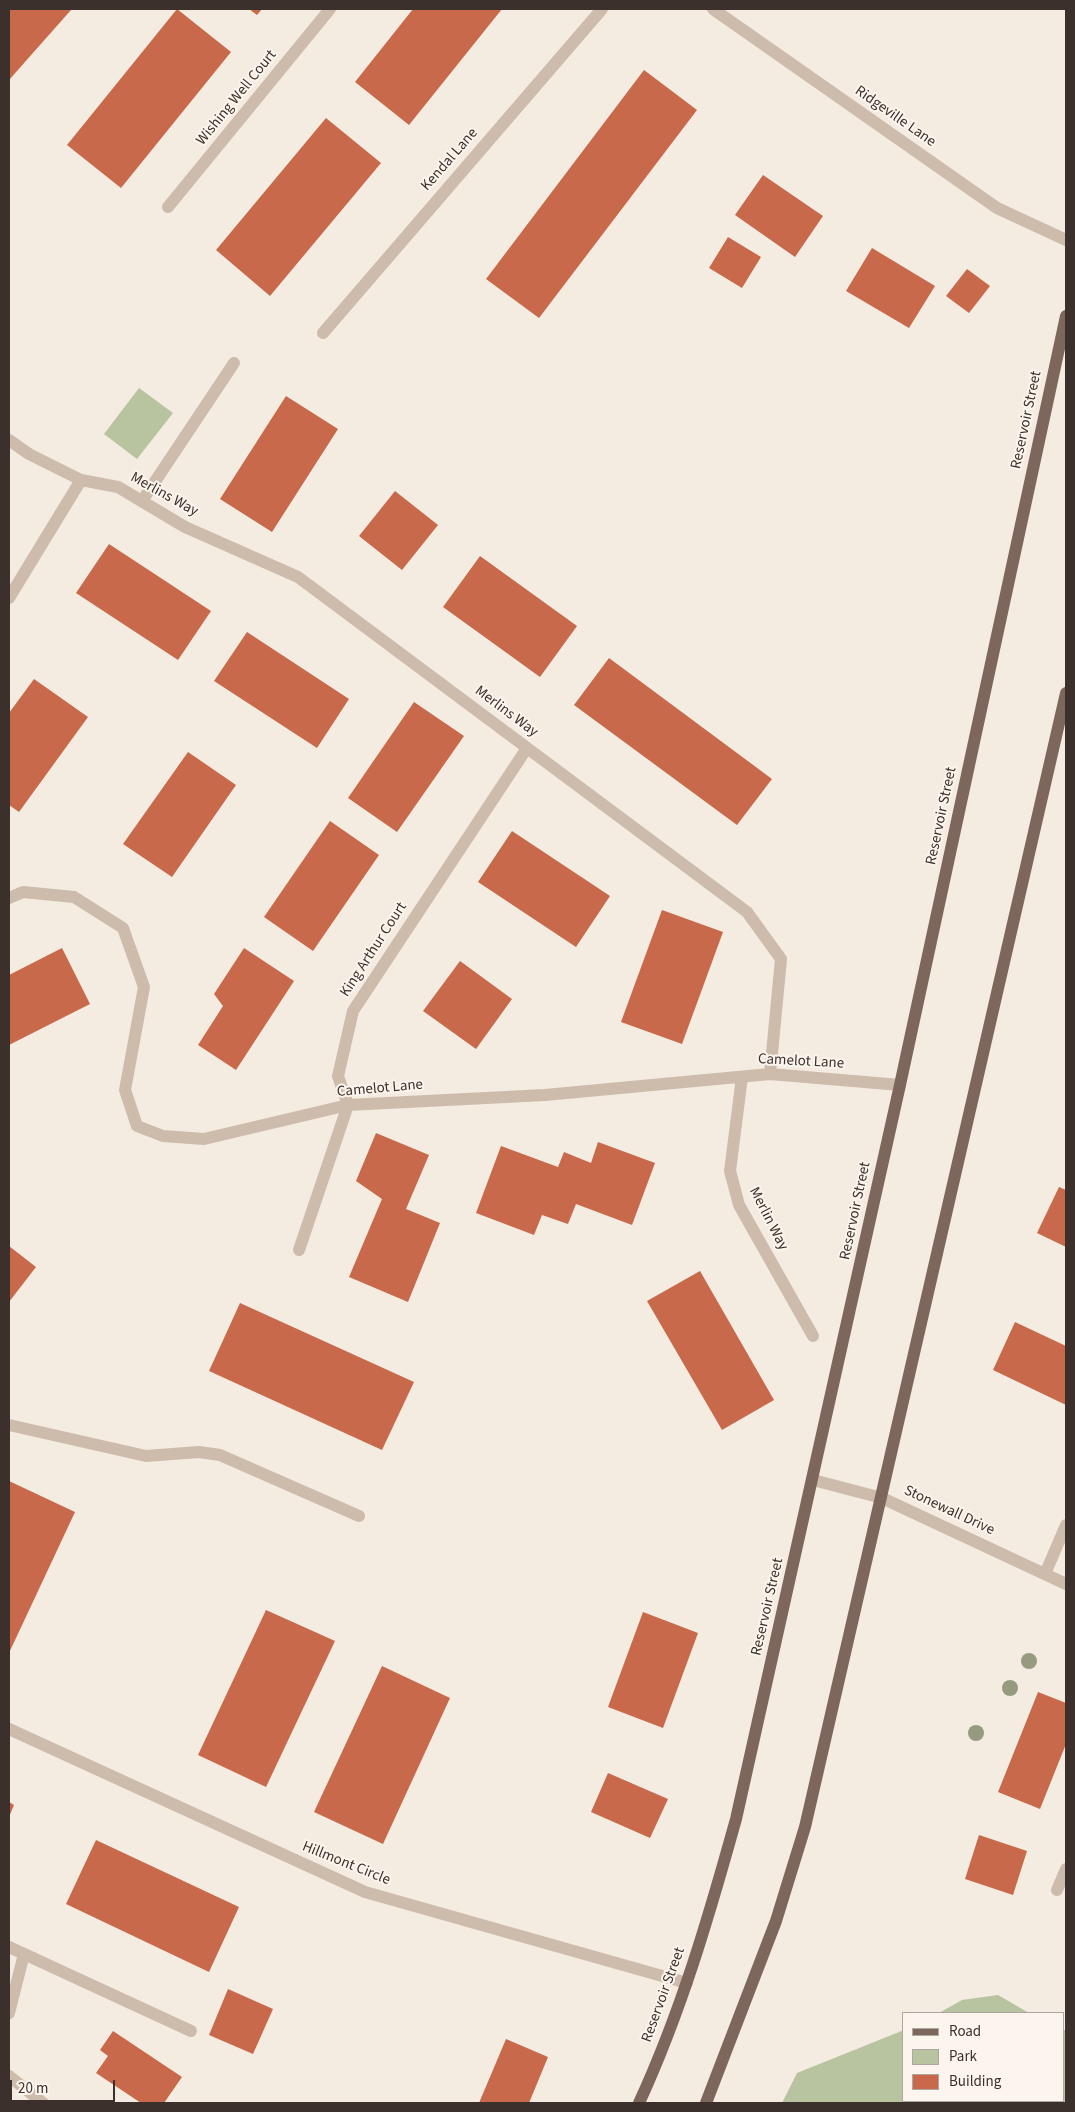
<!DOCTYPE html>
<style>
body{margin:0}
#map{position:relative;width:1075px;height:2112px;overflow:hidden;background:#f4ebe1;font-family:"Source Sans 3",sans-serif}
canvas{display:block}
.frame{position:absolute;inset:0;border:10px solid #3b302b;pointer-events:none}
.legend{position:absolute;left:902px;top:2012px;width:162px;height:90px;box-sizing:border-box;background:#fbf5ee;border:1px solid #aea6a0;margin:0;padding:6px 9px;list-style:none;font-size:15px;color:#3b302b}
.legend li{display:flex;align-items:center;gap:10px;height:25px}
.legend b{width:25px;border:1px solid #aea6a0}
.scale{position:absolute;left:10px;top:2080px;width:105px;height:22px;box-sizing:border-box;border:2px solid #3b302b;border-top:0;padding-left:6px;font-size:15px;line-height:18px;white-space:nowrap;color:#3b302b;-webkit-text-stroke:4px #fbf5ee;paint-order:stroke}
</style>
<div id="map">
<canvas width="1075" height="2112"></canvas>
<div class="frame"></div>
<ul class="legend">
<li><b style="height:6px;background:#7d675c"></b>Road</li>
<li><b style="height:14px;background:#b8c4a0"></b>Park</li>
<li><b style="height:14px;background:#c8694b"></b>Building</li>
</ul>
<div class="scale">20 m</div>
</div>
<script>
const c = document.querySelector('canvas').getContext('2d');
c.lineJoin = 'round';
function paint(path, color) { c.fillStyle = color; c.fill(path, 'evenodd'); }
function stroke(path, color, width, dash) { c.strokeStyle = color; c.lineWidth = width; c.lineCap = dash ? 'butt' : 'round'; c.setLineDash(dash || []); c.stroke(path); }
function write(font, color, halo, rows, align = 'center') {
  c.font = font + ' "Source Sans 3",sans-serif'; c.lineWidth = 4; c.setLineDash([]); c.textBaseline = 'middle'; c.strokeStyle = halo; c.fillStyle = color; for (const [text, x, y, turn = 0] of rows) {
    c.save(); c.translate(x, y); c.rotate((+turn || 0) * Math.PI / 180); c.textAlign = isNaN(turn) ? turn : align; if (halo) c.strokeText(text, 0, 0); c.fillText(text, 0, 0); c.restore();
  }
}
paint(new Path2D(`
 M 139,388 L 173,413 L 137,459 L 104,434 Z
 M 998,1995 L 1029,2013 L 939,2013 L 962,2000 Z
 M 904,2030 L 904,2101 L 1064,2101 L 1064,2030 L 1066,2030 L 1066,2103 L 782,2103 L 797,2073 Z`), '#b8c4a0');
paint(new Path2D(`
 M 9,9 L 71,10 L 9,80 Z
 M 177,9 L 231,52 L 121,188 L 67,145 Z
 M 249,9 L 262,9 L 257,15 Z
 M 413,9 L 502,9 L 409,125 L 355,82 Z
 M 644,70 L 697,110 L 539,318 L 486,279 Z
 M 326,118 L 381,163 L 270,296 L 216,250 Z
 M 763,175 L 823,216 L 795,257 L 735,215 Z
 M 728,237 L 761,257 L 742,288 L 709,268 Z
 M 872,248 L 935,286 L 909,328 L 846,291 Z
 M 967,269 L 990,286 L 969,313 L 946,296 Z
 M 286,396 L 338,429 L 272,532 L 220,499 Z
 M 395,491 L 438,525 L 402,570 L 359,536 Z
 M 109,544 L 211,611 L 178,660 L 76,593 Z
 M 480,556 L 577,626 L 540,677 L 443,607 Z
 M 247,632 L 349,699 L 317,748 L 214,681 Z
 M 609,658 L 772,779 L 737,825 L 574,705 Z
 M 34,679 L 88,717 L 19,812 L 9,805 L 9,713 Z
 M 414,702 L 464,736 L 397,832 L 348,798 Z
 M 188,752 L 236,785 L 172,877 L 123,844 Z
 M 330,821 L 379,855 L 313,951 L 264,917 Z
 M 512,831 L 610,896 L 576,947 L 478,882 Z
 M 662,910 L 723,932 L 682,1044 L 621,1022 Z
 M 62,948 L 90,1004 L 9,1045 L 9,975 Z
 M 244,948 L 294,981 L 236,1070 L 198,1045 L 223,1006 L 214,994 Z
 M 460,961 L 512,999 L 476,1049 L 423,1011 Z
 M 376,1133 L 429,1155 L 406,1209 L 440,1223 L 408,1302 L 349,1277 L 382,1199 L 356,1181 Z
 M 598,1142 L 655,1163 L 632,1225 L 576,1204 L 568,1224 L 542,1215 L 534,1235 L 476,1213 L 501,1146 L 558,1167 L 564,1152 L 591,1163 Z
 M 1059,1187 L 1066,1190 L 1066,1247 L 1037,1233 Z
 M 9,1246 L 36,1267 L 9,1302 Z
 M 700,1271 L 774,1400 L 722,1430 L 647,1301 Z
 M 240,1303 L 414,1382 L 382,1450 L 209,1371 Z
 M 1015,1322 L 1066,1346 L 1066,1405 L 993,1370 Z
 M 9,1481 L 75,1512 L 9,1653 Z
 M 266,1610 L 335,1641 L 266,1787 L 198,1755 Z
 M 643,1612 L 698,1633 L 663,1728 L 608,1707 Z
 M 382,1666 L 450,1698 L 383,1844 L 314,1812 Z
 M 1038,1692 L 1066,1703 L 1066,1744 L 1040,1809 L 998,1792 Z
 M 608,1773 L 668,1799 L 650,1838 L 591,1812 Z
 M 9,1802 L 14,1805 L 9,1817 Z
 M 979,1835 L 1027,1851 L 1013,1895 L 965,1879 Z
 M 96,1840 L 239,1907 L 209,1972 L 66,1904 Z
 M 228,1989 L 273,2009 L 253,2054 L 209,2035 Z
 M 113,2031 L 182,2077 L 164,2103 L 141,2103 L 96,2073 L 108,2056 L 100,2050 Z
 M 506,2039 L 548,2057 L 529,2103 L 479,2103 Z`), '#c8694b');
stroke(new Path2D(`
 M 713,9 L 997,208 L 1066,240
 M 168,207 L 330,9
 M 323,333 L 602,9
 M 9,440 L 29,454 L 81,480 L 9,598
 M 81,480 L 118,487 L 185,527 L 298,577 L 747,912 L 781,959 L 770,1074
 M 142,501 L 234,363
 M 9,898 L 23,892 L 74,897 L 123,928 L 144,987 L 125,1090 L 137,1126 L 163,1136 L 204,1139 L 348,1105 L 545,1095 L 770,1074 L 900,1085
 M 742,1077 L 730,1171 L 739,1205 L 813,1336
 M 299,1250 L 348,1105 L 338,1076 L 353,1011 L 527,748
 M 9,1425 L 146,1456 L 199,1452 L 220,1455 L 359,1516
 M 813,1480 L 882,1498 L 1066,1584
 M 1045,1574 L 1066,1525
 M 9,1729 L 365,1892 L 687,1983
 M 1057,1890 L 1066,1869
 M 9,1947 L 191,2031
 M 9,2013 L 24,1954
 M 9,2076 L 43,2103`), '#cdbbac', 12);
stroke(new Path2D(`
 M 639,2103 C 681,2012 709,1916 736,1819 L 900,1085 L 1066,316
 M 706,2103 L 776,1921 L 805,1827 L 1066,693`), '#7d675c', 12);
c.fillStyle = '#969b7f';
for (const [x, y] of [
 [1029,1661],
 [1010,1688],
 [976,1733]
]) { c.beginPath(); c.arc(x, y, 8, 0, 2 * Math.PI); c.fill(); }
write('15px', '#3b302b', '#fbf5ee', [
 ["Wishing Well Court",237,98,-51],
 ["Ridgeville Lane",895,117,35],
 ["Kendal Lane",450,160,-49],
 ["Reservoir Street",1027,420,-78],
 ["Merlins Way",164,495,29],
 ["Merlins Way",506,712,37],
 ["Reservoir Street",942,816,-78],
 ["King Arthur Court",374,950,-57],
 ["Camelot Lane",801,1062,3],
 ["Camelot Lane",380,1089,-5],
 ["Reservoir Street",856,1211,-78],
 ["Merlin Way",768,1219,63],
 ["Stonewall Drive",949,1511,25],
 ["Reservoir Street",768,1607,-77],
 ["Hillmont Circle",346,1864,22],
 ["Reservoir Street",664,1995,-70]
]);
</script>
